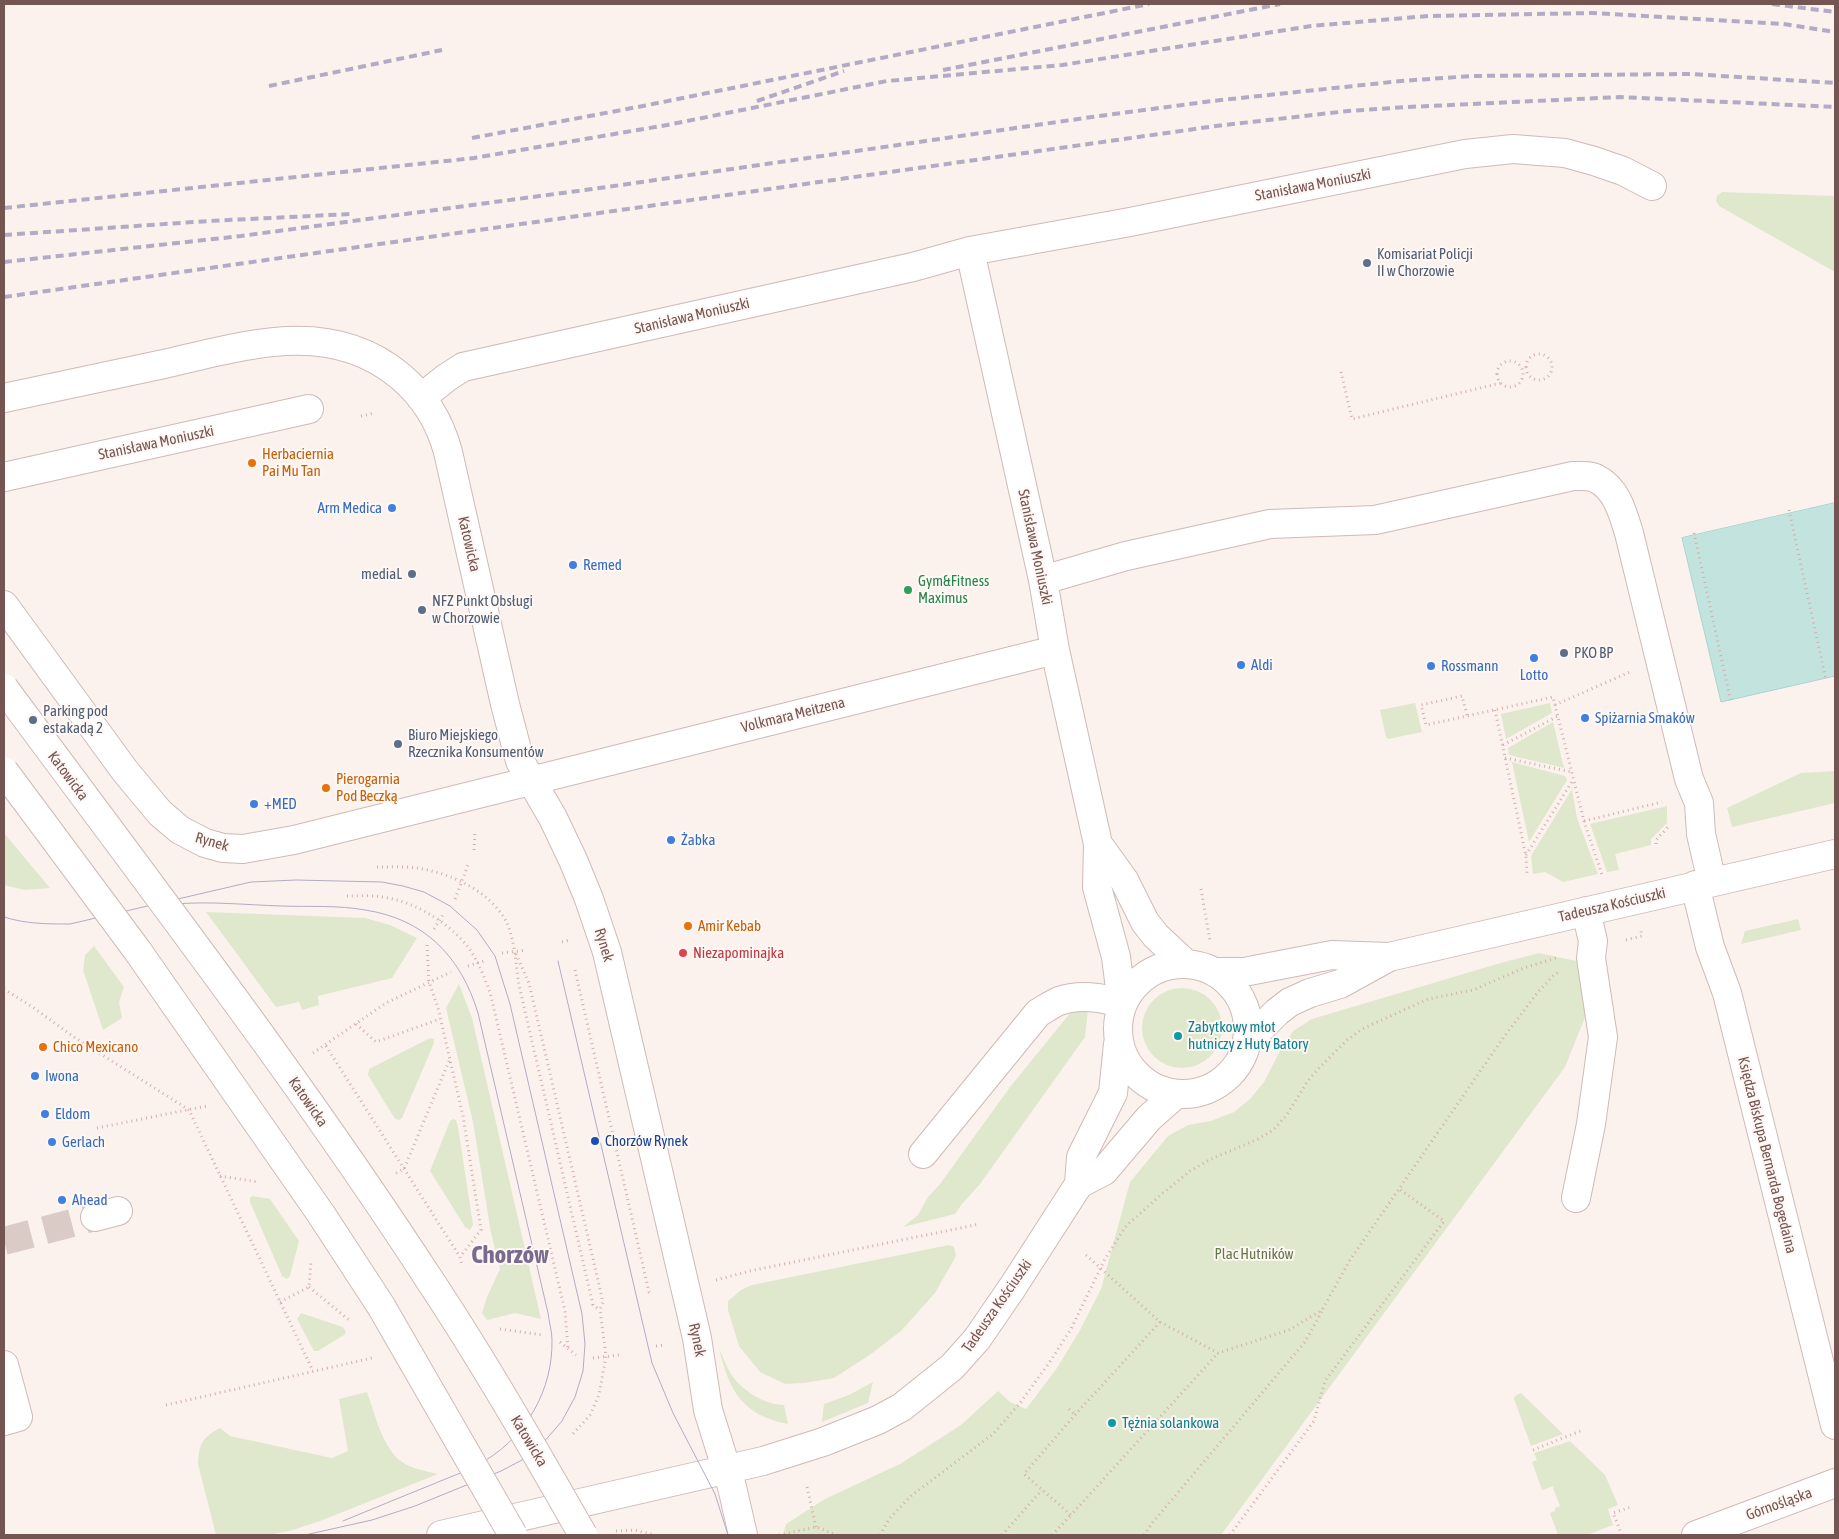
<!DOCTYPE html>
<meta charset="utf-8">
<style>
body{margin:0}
#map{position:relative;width:1839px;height:1539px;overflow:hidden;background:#fbf2ed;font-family:"Asap Condensed",sans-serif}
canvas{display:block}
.frame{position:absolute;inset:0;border:5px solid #755552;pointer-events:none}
</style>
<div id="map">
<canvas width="1839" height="1539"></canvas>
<div class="frame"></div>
</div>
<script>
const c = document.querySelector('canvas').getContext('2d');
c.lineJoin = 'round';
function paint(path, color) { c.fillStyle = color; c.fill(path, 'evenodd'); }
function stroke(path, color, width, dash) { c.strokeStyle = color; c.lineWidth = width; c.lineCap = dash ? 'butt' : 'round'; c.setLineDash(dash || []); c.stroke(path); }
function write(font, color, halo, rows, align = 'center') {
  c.font = font + ' "Asap Condensed",sans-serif'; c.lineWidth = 4; c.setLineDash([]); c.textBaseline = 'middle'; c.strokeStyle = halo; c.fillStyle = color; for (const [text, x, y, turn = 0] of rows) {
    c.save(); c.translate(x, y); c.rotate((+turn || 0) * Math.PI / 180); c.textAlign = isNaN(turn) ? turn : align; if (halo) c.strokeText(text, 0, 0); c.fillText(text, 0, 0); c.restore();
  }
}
paint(new Path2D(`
 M 1722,192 L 1835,196 L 1835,272 L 1719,206 L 1716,201 L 1717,196 Z
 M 1415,703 L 1422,732 L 1388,739 L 1386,737 L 1380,710 Z
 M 1550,703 L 1552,713 L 1506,739 L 1501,714 Z
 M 1553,722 L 1564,768 L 1509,755 L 1508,748 Z
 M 1512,762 L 1565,776 L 1567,780 L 1529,842 Z
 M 1835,771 L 1835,803 L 1732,827 L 1727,808 L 1801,773 Z
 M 1572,789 L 1577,818 L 1598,874 L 1563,882 L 1545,872 L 1533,874 L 1531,856 Z
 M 1667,806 L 1667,823 L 1651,839 L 1651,845 L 1615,854 L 1619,870 L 1607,872 L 1590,824 Z
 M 4,833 L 50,888 L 25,890 L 4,885 Z
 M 206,912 L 365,918 L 390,925 L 417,938 L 392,978 L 318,996 L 319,1005 L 302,1010 L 299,1002 L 276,1007 Z
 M 1798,919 L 1801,930 L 1741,944 L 1745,931 Z
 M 94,946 L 124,987 L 119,1002 L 122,1018 L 103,1030 L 83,970 L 85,955 Z
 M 1539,953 L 1581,962 L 1590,1005 L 1565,1067 L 1221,1535 L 783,1535 L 786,1524 L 825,1499 L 900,1464 L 961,1425 L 998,1391 L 1010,1402 L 1026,1409 L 1057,1368 L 1080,1330 L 1101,1289 L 1130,1182 L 1168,1136 L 1188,1125 L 1211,1121 L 1234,1112 L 1250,1099 L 1264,1082 L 1281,1049 L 1293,1031 L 1312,1019 L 1497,964 Z
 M 459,984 L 472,1018 L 541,1319 L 515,1313 L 487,1320 L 482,1313 L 487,1297 L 500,1269 L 491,1233 L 473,1122 L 446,1008 Z
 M1142 1028a40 40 0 1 1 80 0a40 40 0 1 1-80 0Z
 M 1078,1010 L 1088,1010 L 1085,1037 L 980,1184 L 962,1204 L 955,1214 L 903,1227 L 918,1215 L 928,1197 L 940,1184 L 1010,1087 L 1071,1012 Z
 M 430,1038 L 434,1039 L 434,1043 L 402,1118 L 399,1120 L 395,1119 L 368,1075 L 369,1069 Z
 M 453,1119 L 456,1120 L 458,1127 L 473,1225 L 470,1230 L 465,1227 L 430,1171 L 450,1121 Z
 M 252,1196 L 270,1199 L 299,1241 L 290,1276 L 287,1279 L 282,1276 L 250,1202 L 250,1198 Z
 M 949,1245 L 954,1247 L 956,1256 L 935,1293 L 901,1331 L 871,1354 L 834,1378 L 804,1383 L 785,1384 L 760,1372 L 739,1346 L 728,1310 L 728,1301 L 741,1290 L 752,1285 Z
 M 301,1313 L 343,1327 L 346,1332 L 344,1335 L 318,1351 L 314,1351 L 297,1319 Z
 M 719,1348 C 723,1357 726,1366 731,1374 C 741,1390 765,1405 784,1405 L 788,1424 C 742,1415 729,1391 719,1348 Z
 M 873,1382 L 868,1403 L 822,1422 L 824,1404 L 849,1395 Z
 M 367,1392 C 375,1414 381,1442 398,1459 C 408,1468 425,1471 438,1474 L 320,1521 L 293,1530 L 269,1535 L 216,1535 L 198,1464 C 199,1443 202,1438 220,1428 L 230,1436 L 332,1458 L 348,1451 L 339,1399 Z
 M 1521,1393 L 1563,1434 L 1531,1446 L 1514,1399 L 1515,1396 Z
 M 1570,1441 L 1605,1475 L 1618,1505 L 1608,1509 L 1613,1525 L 1587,1535 L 1558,1535 L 1550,1513 L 1555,1511 L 1555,1508 L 1560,1506 L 1553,1488 L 1554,1486 L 1542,1490 L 1532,1462 L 1537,1460 L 1534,1453 Z`), '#dfe8cc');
const water = new Path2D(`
 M 1835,503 L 1835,676 L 1721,702 L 1682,538 Z`);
paint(water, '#c3e3df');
stroke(water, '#aad4cf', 1);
stroke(new Path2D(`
 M 4,1241 L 95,1217`), '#dacbc6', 28, [28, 14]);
const minor = new Path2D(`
 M 970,251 L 1043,580 L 1055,650 L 1098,844 L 1097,887 L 1116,957 L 1122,1004
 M 4,398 C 57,387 110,375 164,364 C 244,346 329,317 400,376 C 424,396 440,422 448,452 L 505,704 L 520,761 L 553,818 L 573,860 L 589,899 L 607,952 L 697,1338 L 708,1410 L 732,1487 L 743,1535
 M 421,398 L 446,378 L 463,367 L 913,267 L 970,251 L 1130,222 L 1465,154 L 1513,149 L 1565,153 L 1594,161 L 1623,171 L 1652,186
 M 4,477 L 309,409
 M 1043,580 L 1126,556 L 1270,524 L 1375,520 L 1573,476 C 1580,476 1591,475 1597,479 C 1617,489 1623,514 1629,533 L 1689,779 L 1699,803 L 1701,834 L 1712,882
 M 4,605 L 125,771 L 160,813 L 180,830 L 205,843 L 223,848 L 243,849 L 294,840 L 1055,650
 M 1098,844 L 1124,880 L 1145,922 L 1156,936 L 1186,964
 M 1695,885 L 1710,947 L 1727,993 L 1835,1425
 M1118 1029a65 65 0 1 1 130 0a65 65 0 1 1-130 0Z
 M 1214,972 L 1244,972 L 1332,955 L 1389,957
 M 1248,1041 L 1277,1012 L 1290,1002 L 1310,993 L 1340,984 L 1389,957 L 1835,854
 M 923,1154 L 1038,1013 C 1045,1009 1052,1004 1059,1001 C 1079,994 1103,997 1122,1004
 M 1079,1184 L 1081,1157 L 1113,1093 L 1118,1044
 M 1576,1198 L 1591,1124 L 1603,1037 L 1591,958 L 1593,941 L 1586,911
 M 95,1217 L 118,1211
 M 4,1365 L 18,1417 L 4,1421
 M 441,1535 L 763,1461 L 823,1442 L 878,1420 L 902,1407 L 952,1367 L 977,1339 L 1012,1288 L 1079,1184 L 1104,1171 L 1149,1118 L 1175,1095
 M 1696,1535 L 1835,1483`);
stroke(minor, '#cfbab6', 30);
stroke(new Path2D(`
 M1526 367a13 13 0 1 1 26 0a13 13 0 1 1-26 0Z
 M1497 374a13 13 0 1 1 26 0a13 13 0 1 1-26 0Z
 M 1341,372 L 1352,419 L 1501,383
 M 361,416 L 375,413
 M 1789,510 L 1826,680
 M 1694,533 L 1731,702
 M 1555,705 L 1630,672
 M 1495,710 L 1526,856 L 1527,875
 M 1467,715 L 1462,696 L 1421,705 L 1426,725 L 1553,697 L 1584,821 L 1602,875
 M 1503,745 L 1558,716
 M 1505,758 L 1572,772
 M 1584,821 L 1662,802
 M 1656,844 L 1656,840 L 1668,827
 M 474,850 L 475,831
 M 1526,855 L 1573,780
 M 377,867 C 392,867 408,866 423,869 C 454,875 490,892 506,921 C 515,939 516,966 519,985 L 593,1305 L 600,1310
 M 1201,889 L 1210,941
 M 347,896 C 358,896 371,895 382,897 C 414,901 448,922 468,947 C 478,960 484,977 490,992 L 565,1311 L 568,1349
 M 455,899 L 468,865
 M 434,929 L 444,913
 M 1626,940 L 1642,936 L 1641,931
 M 562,942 L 570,940
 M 427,945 L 429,982 L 438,1008 L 463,1116 L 481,1230 L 460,1257
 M 502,953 L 526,950
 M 516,954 L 529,983 L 603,1302 L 600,1310 L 606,1356 L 599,1395 L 590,1415 L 573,1434
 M 468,966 L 487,960
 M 575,970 L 649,1292 L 652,1294
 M 4,989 L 31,1006 L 74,1037 L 189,1110 L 313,1371
 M 356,1024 L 376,1042 L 440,1019
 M 326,1046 L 460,1257 L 462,1266
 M 313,1053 L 386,1003 L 451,972
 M 97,1128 L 207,1106
 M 396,1173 L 404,1169 L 449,1061
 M 220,1176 L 258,1182
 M 1086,1255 L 1160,1322 L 1218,1353 L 1289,1330 L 1322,1310 L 1350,1260 L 1503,1038 L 1538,992 L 1553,976 L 1560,971
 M 716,1280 L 750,1271 L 980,1224
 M 309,1287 L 349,1320
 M 280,1302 L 309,1287 L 311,1261
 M 1160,1322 L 1074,1416 L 1024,1474 L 1071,1515 L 1218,1353
 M 500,1329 L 543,1335
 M 560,1342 L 576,1355
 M 656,1346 L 665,1345
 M 593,1358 L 619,1355
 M 166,1405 L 372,1358
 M 1069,1409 L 1075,1415
 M 1533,1450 L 1583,1430
 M 807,1487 L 816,1527
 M 616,1531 L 635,1530 L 654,1535
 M 779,1535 L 816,1527 L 837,1535
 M 880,1535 L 889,1519 L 911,1496 L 993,1434 L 1020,1403 L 1049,1363 L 1071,1329 L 1105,1259 L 1125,1227 L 1163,1193 L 1190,1171 L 1209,1160 L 1258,1139 L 1273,1130 L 1286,1116 L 1307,1082 L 1320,1067 L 1347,1040 L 1362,1029 L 1428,999 L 1473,990 L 1524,968 L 1559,957
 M 1002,1535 L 1042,1490
 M 1052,1535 L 1071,1515
 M 1144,1535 L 1153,1522 L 1305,1342 L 1322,1311
 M 1230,1535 L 1314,1421 L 1325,1381 L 1444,1221 L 1399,1189
 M 1622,1535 L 1613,1513 L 1631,1507`), '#d3afaa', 3, [1, 4]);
stroke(minor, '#fff', 28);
stroke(new Path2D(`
 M 175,904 C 210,901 247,905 282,906 C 309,907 338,905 365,910 C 425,919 461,957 478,1013 L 548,1313 C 549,1322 552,1331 552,1340 C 553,1389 527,1435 486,1460 C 469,1471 449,1477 431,1485 C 401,1497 372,1509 343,1521
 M 4,917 C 26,924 47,924 70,924 L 251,882 L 296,880 L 382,882 L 403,886 L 424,892 L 450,906 L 477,930 L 495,956 L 510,1004 L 582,1314 L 585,1344 L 583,1371 L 575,1397 L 562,1421 L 543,1443 L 524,1459 L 501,1471 L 415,1506 L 372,1520 L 305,1535
 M 558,961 L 652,1363 L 673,1413 L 715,1494 L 728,1535`), '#b2abc5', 1);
stroke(new Path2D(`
 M 1772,4 L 1835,12
 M 943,70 L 1280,4
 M 269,86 L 442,50
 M 757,101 L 844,71
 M 472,138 L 643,106 L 1149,4
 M 4,208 L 474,158 L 667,125 L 887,81 L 1062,65 L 1311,26 L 1428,16 L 1593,13 L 1783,24 L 1835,32
 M 4,235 L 209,221 L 351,214
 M 4,262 L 241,236 L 607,187 L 1092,117 L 1212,101 L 1401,81 L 1472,76 L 1690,74 L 1835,83
 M 4,297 L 1216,126 L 1348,111 L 1408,107 L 1620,97 L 1835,107`), '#b2abc5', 4, [8, 5]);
const minorBridge = new Path2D(`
 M 4,688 C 148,883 297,1076 429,1279 C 484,1362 534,1449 583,1535
 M 4,771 L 137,950 L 321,1214 L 381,1306 L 513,1535`);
stroke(minorBridge, '#cfbab6', 30, []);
stroke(minorBridge, '#fff', 28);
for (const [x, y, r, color] of [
 [1367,263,5,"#5c6f8a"],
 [252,463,5,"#e8710a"],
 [392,508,5,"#3f7fe0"],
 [573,565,5,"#3f7fe0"],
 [412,574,5,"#5c6f8a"],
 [908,590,5,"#2e9e5b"],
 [422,610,5,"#5c6f8a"],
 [1564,653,5,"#5c6f8a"],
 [1534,658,5,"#3f7fe0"],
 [1241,665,5,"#3f7fe0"],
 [1431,666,5,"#3f7fe0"],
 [1585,718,5,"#3f7fe0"],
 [33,720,5,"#5c6f8a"],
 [398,744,5,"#5c6f8a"],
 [326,788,5,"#e8710a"],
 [254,804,5,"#3f7fe0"],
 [671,840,5,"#3f7fe0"],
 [688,926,5,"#e8710a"],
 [683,953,5,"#e0444e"],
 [1178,1036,5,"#0f9aa8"],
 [43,1047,5,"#e8710a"],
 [35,1076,5,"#3f7fe0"],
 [45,1114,5,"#3f7fe0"],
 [595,1141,5,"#1a4fb4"],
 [52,1142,5,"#3f7fe0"],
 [62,1200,5,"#3f7fe0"],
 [1112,1423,5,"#0f9aa8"]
]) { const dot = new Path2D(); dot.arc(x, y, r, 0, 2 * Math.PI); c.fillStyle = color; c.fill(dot); stroke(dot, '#fef7f4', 2); }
write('15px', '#755552', '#fef7f4', [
 ["Stanisława Moniuszki",1313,185,-11],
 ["Stanisława Moniuszki",692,316,-13],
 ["Stanisława Moniuszki",156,443,-12],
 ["Katowicka",469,544,77],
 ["Stanisława Moniuszki",1035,547,78],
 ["Volkmara Meitzena",793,715,-14],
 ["Katowicka",68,776,53],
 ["Rynek",212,842,16],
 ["Tadeusza Kościuszki",1612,905,-13],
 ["Rynek",604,945,73],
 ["Katowicka",308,1102,55],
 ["Księdza Biskupa Bernarda Bogedaina",1767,1155,76],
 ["Tadeusza Kościuszki",997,1306,-55],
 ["Rynek",697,1340,78],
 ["Katowicka",529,1441,59],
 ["Górnośląska",1779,1504,-20]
]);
write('15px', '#4e5e75', '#fef7f4', [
 ["Komisariat Policji",1377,254],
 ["II w Chorzowie",1377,271],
 ["mediaL",402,574,"right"],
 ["NFZ Punkt Obsługi",432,601],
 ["w Chorzowie",432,618],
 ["PKO BP",1574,653],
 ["Parking pod",43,711],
 ["estakadą 2",43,728],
 ["Biuro Miejskiego",408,735],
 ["Rzecznika Konsumentów",408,752]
], 'left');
write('15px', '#c56008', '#fef7f4', [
 ["Herbaciernia",262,454],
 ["Pai Mu Tan",262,471],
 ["Pierogarnia",336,779],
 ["Pod Beczką",336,796],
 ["Amir Kebab",698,926],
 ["Chico Mexicano",53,1047]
], 'left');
write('15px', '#366cbe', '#fef7f4', [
 ["Arm Medica",382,508,"right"],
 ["Remed",583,565],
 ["Aldi",1251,665],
 ["Rossmann",1441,666],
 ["Lotto",1534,675,"center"],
 ["Spiżarnia Smaków",1595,718],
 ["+MED",264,804],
 ["Żabka",681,840],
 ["Iwona",45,1076],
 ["Eldom",55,1114],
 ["Gerlach",62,1142],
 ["Ahead",72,1200]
], 'left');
write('15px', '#27864d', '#fef7f4', [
 ["Gym&Fitness",918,581],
 ["Maximus",918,598]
], 'left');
write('15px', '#be3a42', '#fef7f4', [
 ["Niezapominajka",693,953]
], 'left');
write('15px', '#0d838f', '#fef7f4', [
 ["Zabytkowy młot",1188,1027],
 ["hutniczy z Huty Batory",1188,1044],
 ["Tężnia solankowa",1122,1423]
], 'left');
write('15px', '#164399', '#fef7f4', [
 ["Chorzów Rynek",605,1141]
], 'left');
write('15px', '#65784b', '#fef7f4', [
 ["Plac Hutników",1254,1254]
]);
write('bold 25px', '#796a8f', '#fef7f4', [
 ["Chorzów",510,1255]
]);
</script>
